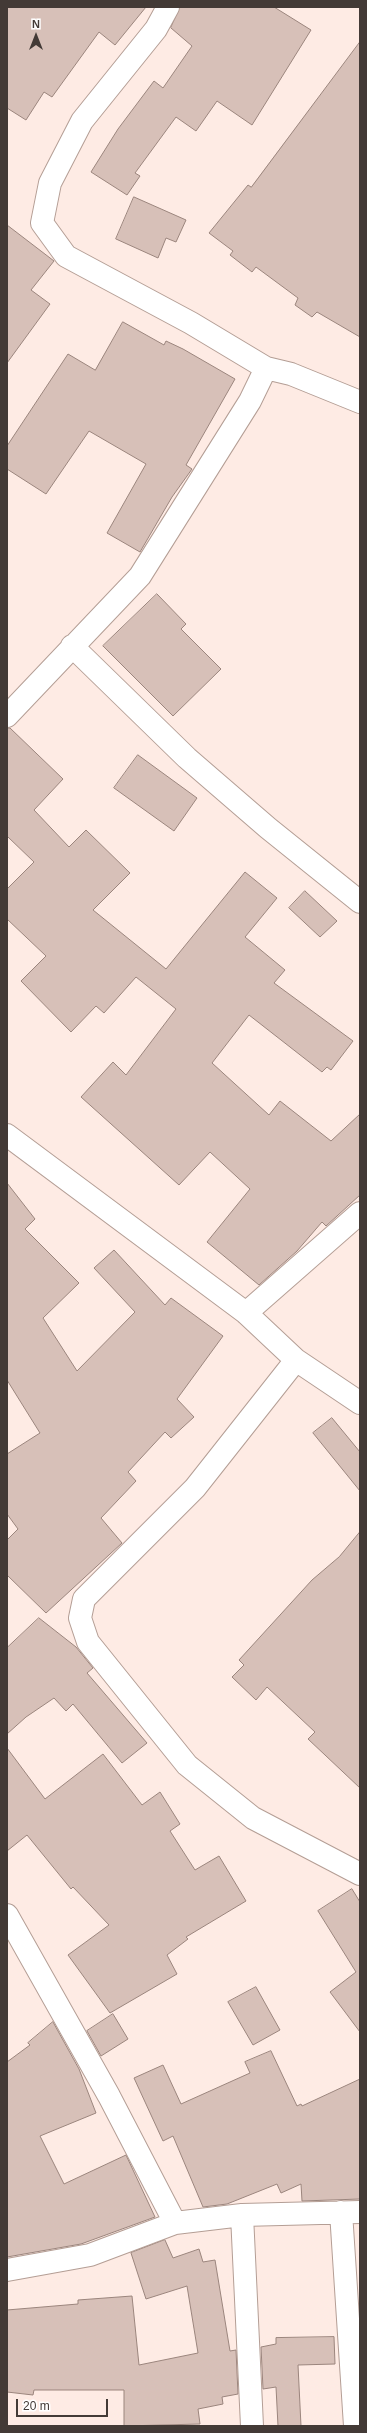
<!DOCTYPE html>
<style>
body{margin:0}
#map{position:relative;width:367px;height:2433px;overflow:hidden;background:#feebe4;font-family:Arial,sans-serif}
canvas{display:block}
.frame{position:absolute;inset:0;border:8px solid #433a36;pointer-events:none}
.north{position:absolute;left:16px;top:16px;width:40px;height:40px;-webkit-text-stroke:3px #fff;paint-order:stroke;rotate:0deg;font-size:11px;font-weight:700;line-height:16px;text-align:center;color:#433a36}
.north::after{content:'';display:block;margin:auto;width:14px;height:18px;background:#433a36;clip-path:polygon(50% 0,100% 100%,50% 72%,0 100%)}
.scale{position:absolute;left:16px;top:2399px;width:92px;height:18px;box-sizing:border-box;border:2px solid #433a36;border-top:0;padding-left:5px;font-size:12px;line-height:14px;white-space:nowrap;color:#433a36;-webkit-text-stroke:3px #fff;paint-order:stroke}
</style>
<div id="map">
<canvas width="367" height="2433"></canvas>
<div class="frame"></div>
<div class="north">N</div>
<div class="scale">20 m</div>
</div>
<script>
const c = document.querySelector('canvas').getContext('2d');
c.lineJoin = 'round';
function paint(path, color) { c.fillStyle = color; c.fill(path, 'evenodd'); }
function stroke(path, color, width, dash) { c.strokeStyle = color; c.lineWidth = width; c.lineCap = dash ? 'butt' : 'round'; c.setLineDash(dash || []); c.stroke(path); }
const building = new Path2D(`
 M 7,7 L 146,7 L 115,45 L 99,32 L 52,97 L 44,92 L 26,120 L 7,108 Z
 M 180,7 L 274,7 L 311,30 L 252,125 L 217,101 L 196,131 L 176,117 L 135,173 L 140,176 L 127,195 L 91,172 L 118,129 L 154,81 L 163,88 L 192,46 L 171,28 Z
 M 360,42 L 360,337 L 317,312 L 312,317 L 295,305 L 298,298 L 256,267 L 252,272 L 230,255 L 233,251 L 209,233 L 248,185 L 251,187 Z
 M 134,197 L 186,220 L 176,242 L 166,238 L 158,258 L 116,239 Z
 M 7,225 L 54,261 L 31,290 L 50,304 L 7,363 Z
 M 123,322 L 164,345 L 166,341 L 183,349 L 235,379 L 186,465 L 192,469 L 172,497 L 140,552 L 107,533 L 146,464 L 89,431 L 46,494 L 7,469 L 7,446 L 68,354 L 95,370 Z
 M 157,594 L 186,624 L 181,629 L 221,669 L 173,716 L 103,646 Z
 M 7,728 L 10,728 L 63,779 L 34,810 L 69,847 L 86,830 L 130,873 L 93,910 L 166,969 L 245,872 L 277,898 L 245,937 L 285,970 L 274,983 L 353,1041 L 331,1070 L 327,1067 L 322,1072 L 249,1015 L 212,1063 L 269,1115 L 280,1101 L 331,1141 L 360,1114 L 360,1195 L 326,1226 L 322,1222 L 297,1251 L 259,1285 L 207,1242 L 250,1189 L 210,1152 L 179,1185 L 81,1097 L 113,1062 L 126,1075 L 176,1009 L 136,977 L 104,1013 L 96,1006 L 71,1032 L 21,981 L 46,956 L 7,919 L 7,889 L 34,862 L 8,837 L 7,838 Z
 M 138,755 L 197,798 L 174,831 L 114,788 Z
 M 305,891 L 337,921 L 320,937 L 289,908 Z
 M 7,1183 L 35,1219 L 25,1229 L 79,1283 L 43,1318 L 77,1371 L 135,1312 L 94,1268 L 114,1250 L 165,1305 L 171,1298 L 223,1336 L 177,1399 L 194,1417 L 171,1438 L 165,1432 L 128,1472 L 136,1481 L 101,1518 L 122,1543 L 46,1613 L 7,1575 L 7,1540 L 18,1529 L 7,1514 L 7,1454 L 40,1433 L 7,1380 Z
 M 332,1418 L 360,1452 L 360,1491 L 313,1433 Z
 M 360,1532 L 360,1788 L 308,1739 L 315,1732 L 267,1687 L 256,1700 L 232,1677 L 244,1665 L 239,1660 L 312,1580 L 339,1557 Z
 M 39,1618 L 76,1647 L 93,1668 L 87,1673 L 147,1743 L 122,1763 L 73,1704 L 66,1711 L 54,1698 L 26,1717 L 7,1734 L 7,1648 Z
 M 7,1748 L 45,1799 L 103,1754 L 142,1805 L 160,1792 L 180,1824 L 170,1831 L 195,1870 L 219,1856 L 246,1901 L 186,1937 L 188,1939 L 167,1955 L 177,1974 L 110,2013 L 68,1955 L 109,1925 L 73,1887 L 71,1889 L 27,1835 L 7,1851 Z
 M 352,1889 L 360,1902 L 360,2032 L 330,1992 L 356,1972 L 318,1911 Z
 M 256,1987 L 280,2030 L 253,2045 L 228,2002 Z
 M 113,2014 L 128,2039 L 101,2056 L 87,2031 Z
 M 53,2022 L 79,2069 L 96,2113 L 40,2136 L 64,2184 L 126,2155 L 155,2217 L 81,2244 L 7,2257 L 7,2062 L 30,2045 L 28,2043 Z
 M 271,2051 L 297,2106 L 301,2104 L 302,2106 L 360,2079 L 360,2199 L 302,2201 L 301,2184 L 281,2193 L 277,2184 L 227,2204 L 203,2207 L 173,2136 L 163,2141 L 134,2078 L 163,2065 L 181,2104 L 250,2073 L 245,2062 Z
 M 165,2240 L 173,2258 L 199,2249 L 203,2262 L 215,2260 L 230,2351 L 236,2350 L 238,2394 L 222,2397 L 223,2404 L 198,2409 L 200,2424 L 124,2426 L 124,2390 L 34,2390 L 33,2395 L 7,2392 L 7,2310 L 78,2304 L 78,2300 L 132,2296 L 139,2365 L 198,2353 L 187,2286 L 146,2299 L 131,2253 Z
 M 334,2337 L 335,2364 L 298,2365 L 301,2426 L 278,2426 L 276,2387 L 263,2389 L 261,2347 L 276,2344 L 276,2338 Z`);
paint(building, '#d7c0b8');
stroke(building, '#9b857d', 1);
const minor = new Path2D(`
 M 168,7 L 156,29 L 82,121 L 50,183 L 42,223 L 66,256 L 191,323 L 266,368 L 291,374 L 360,402
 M 72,646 L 187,758 L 268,828 L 360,902
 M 7,716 L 140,576 L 250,401 L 266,368
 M 7,1135 L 246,1313 L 296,1360 L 360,1403
 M 246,1313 L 360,1213
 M 296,1360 L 195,1488 L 84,1599 L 80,1618 L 88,1642 L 187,1765 L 253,1818 L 360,1874
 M 7,1915 L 109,2096 L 175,2223
 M 341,2212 L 355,2426
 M 242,2215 L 252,2426
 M 7,2270 L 90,2255 L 175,2223 L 242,2215 L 360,2212`);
stroke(minor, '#b49e95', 24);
stroke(minor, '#fff', 22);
</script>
